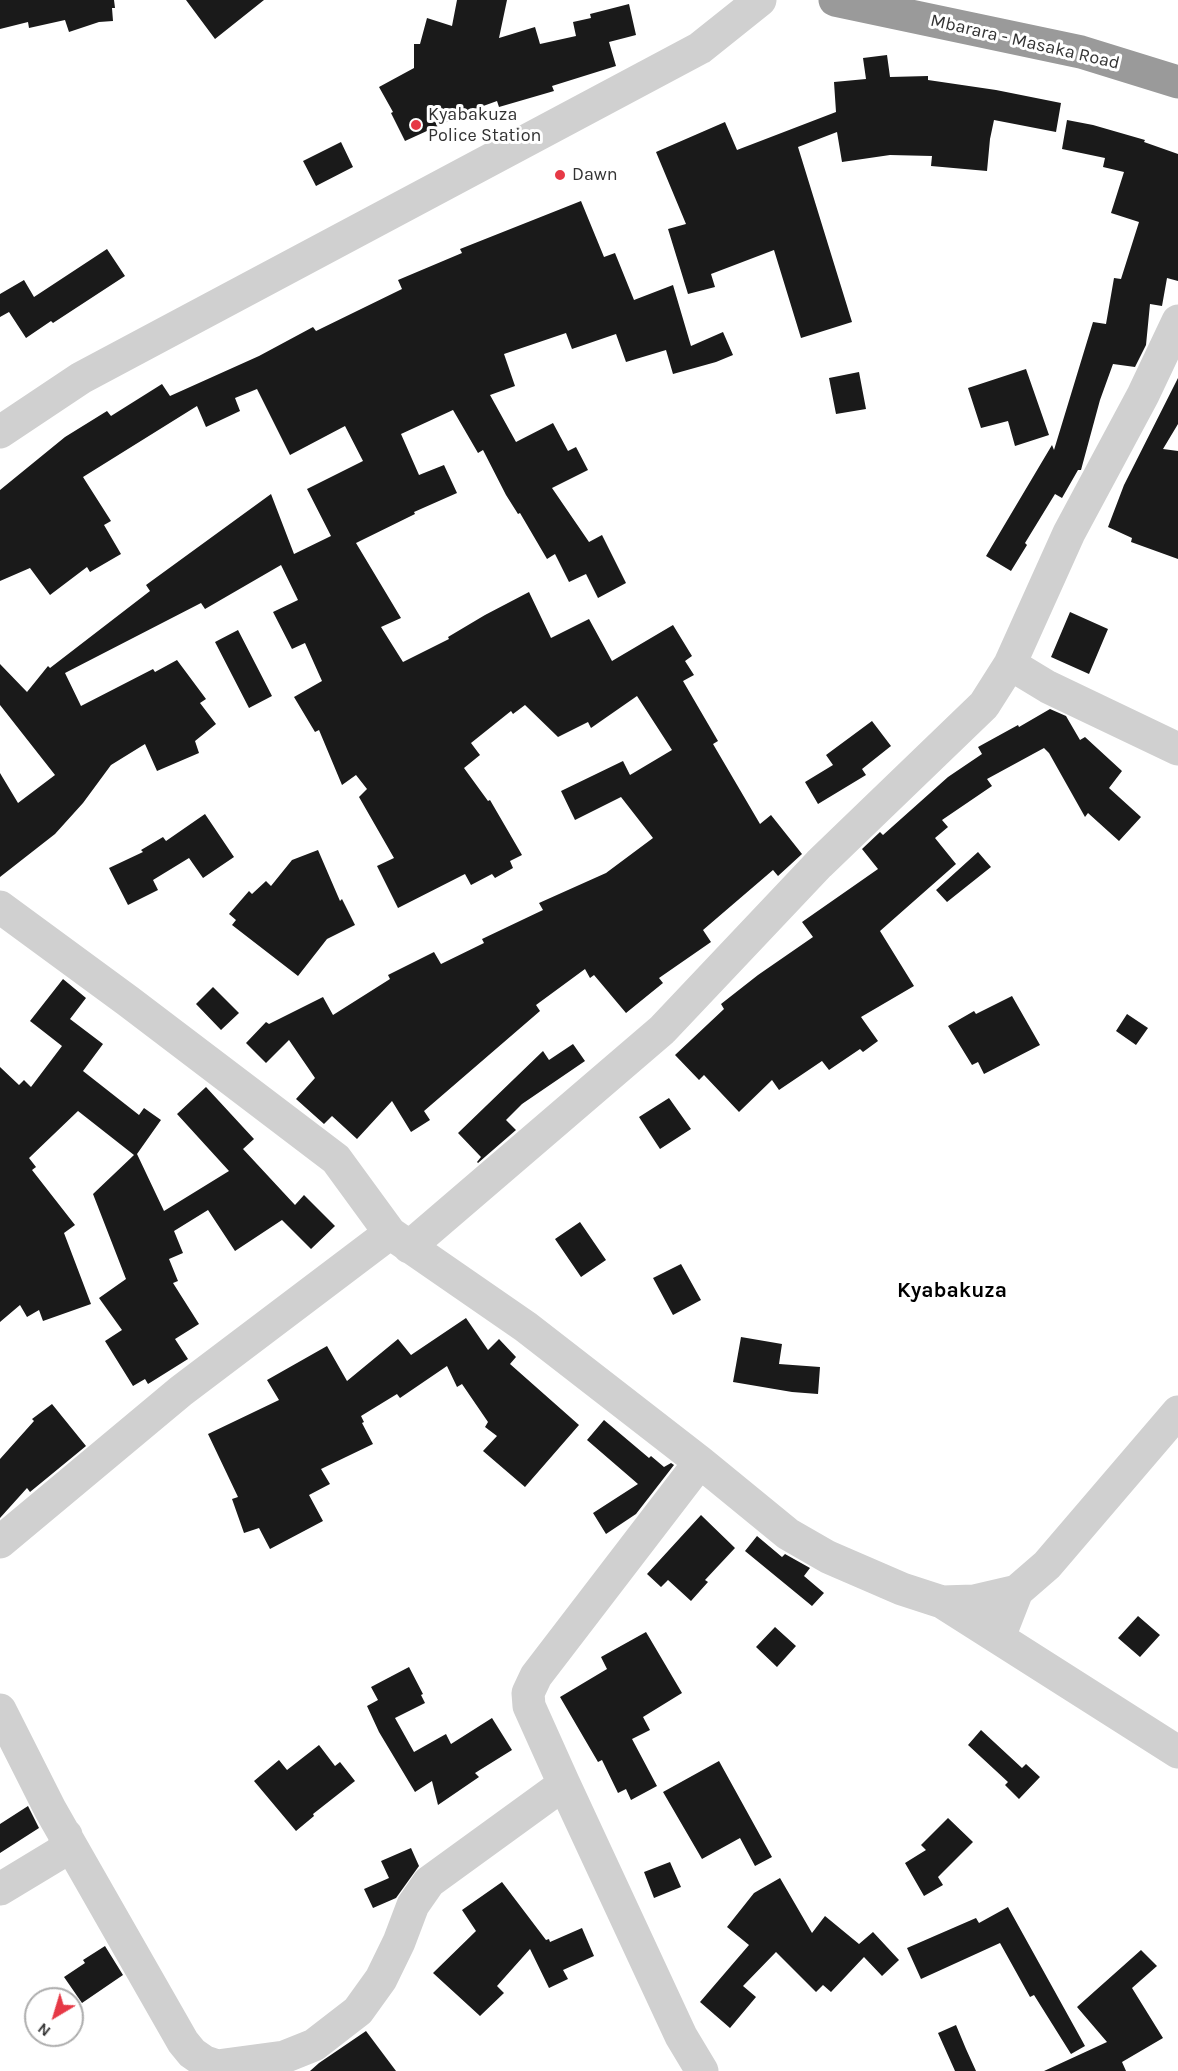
<!DOCTYPE html>
<style>
body{margin:0}
#map{position:relative;width:1178px;height:2071px;overflow:hidden;background:#fff;font-family:Karla,sans-serif}
canvas{display:block}
.north{position:absolute;left:24px;top:1987px;width:60px;height:60px;box-sizing:border-box;background:#fff;border:2px solid #adadad;border-radius:50%;rotate:218deg;font-size:16px;font-weight:700;line-height:24px;text-align:center;color:#333}
.north::after{content:'';display:block;margin:auto;width:21px;height:27px;background:#e63946;clip-path:polygon(50% 0,100% 100%,50% 72%,0 100%)}
</style>
<div id="map">
<canvas width="1178" height="2071"></canvas>
<div class="north">N</div>
</div>
<script>
const c = document.querySelector('canvas').getContext('2d');
c.lineJoin = 'round';
function paint(path, color) { c.fillStyle = color; c.fill(path, 'evenodd'); }
function stroke(path, color, width, dash) { c.strokeStyle = color; c.lineWidth = width; c.lineCap = dash ? 'butt' : 'round'; c.setLineDash(dash || []); c.stroke(path); }
function write(font, color, halo, rows, align = 'center') {
  c.font = font + ' Karla,sans-serif'; c.lineWidth = 6; c.setLineDash([]); c.textBaseline = 'middle'; c.strokeStyle = halo; c.fillStyle = color; for (const [text, x, y, turn = 0] of rows) {
    c.save(); c.translate(x, y); c.rotate((+turn || 0) * Math.PI / 180); c.textAlign = isNaN(turn) ? turn : align; if (halo) c.strokeText(text, 0, 0); c.fillText(text, 0, 0); c.restore();
  }
}
paint(new Path2D(`
 M 0,0 L 114,0 L 115,8 L 112,8 L 113,21 L 99,22 L 69,32 L 65,20 L 29,28 L 28,22 L 0,29 Z
 M 186,0 L 264,0 L 215,39 Z
 M 457,0 L 507,0 L 499,38 L 535,27 L 540,44 L 576,36 L 573,22 L 591,18 L 590,14 L 629,4 L 636,35 L 609,42 L 616,66 L 552,86 L 554,91 L 499,107 L 497,101 L 475,109 L 405,141 L 391,113 L 393,112 L 379,87 L 414,68 L 414,44 L 420,44 L 427,18 L 452,26 Z
 M 887,55 L 890,77 L 928,76 L 928,80 L 996,90 L 1061,103 L 1056,132 L 994,120 L 990,139 L 987,171 L 931,166 L 932,156 L 890,155 L 842,162 L 837,132 L 798,147 L 852,322 L 801,338 L 774,250 L 711,274 L 715,287 L 688,294 L 668,229 L 686,224 L 656,152 L 725,122 L 737,150 L 836,112 L 834,82 L 866,79 L 863,58 Z
 M 1067,120 L 1093,125 L 1145,140 L 1144,142 L 1178,154 L 1178,281 L 1167,278 L 1162,306 L 1150,304 L 1146,345 L 1135,367 L 1113,364 L 1100,400 L 1081,470 L 1078,470 L 1062,498 L 1055,494 L 1025,543 L 1027,545 L 1011,571 L 986,556 L 1052,445 L 1054,450 L 1093,322 L 1106,324 L 1114,278 L 1121,279 L 1139,222 L 1111,213 L 1124,172 L 1103,167 L 1105,158 L 1062,149 Z
 M 341,142 L 353,167 L 316,186 L 303,161 Z
 M 581,201 L 604,257 L 615,253 L 634,300 L 673,285 L 691,346 L 723,332 L 733,355 L 716,362 L 673,374 L 666,350 L 626,362 L 616,334 L 572,349 L 566,333 L 504,354 L 515,386 L 490,395 L 516,442 L 553,423 L 568,451 L 576,447 L 588,470 L 552,488 L 589,542 L 602,535 L 626,583 L 598,598 L 586,574 L 569,582 L 555,554 L 547,559 L 520,513 L 518,514 L 506,495 L 483,450 L 478,453 L 453,410 L 401,434 L 419,475 L 444,465 L 457,493 L 414,512 L 415,514 L 356,543 L 401,618 L 381,627 L 403,662 L 449,639 L 448,637 L 485,615 L 529,592 L 551,638 L 589,619 L 612,661 L 673,625 L 692,656 L 685,661 L 694,675 L 683,681 L 718,741 L 713,744 L 760,824 L 771,815 L 802,854 L 778,876 L 773,870 L 703,930 L 711,942 L 659,978 L 663,983 L 626,1013 L 594,975 L 590,978 L 585,969 L 536,1005 L 540,1011 L 424,1111 L 430,1120 L 411,1132 L 392,1101 L 357,1139 L 332,1116 L 324,1124 L 296,1099 L 315,1078 L 289,1040 L 266,1063 L 246,1043 L 266,1022 L 269,1024 L 323,997 L 333,1015 L 390,979 L 388,975 L 434,952 L 441,964 L 484,943 L 482,939 L 543,910 L 539,903 L 606,873 L 653,838 L 621,797 L 575,820 L 561,791 L 623,761 L 630,775 L 672,750 L 637,696 L 591,728 L 588,722 L 558,737 L 525,705 L 513,714 L 511,711 L 471,743 L 480,755 L 464,768 L 488,801 L 490,800 L 522,855 L 510,861 L 513,868 L 495,878 L 492,874 L 471,885 L 465,874 L 398,908 L 377,866 L 394,858 L 359,797 L 367,789 L 356,775 L 342,785 L 319,730 L 315,732 L 294,697 L 322,681 L 305,643 L 292,649 L 273,612 L 298,600 L 281,565 L 205,609 L 201,603 L 65,673 L 81,706 L 153,669 L 155,672 L 177,660 L 206,699 L 200,703 L 216,724 L 195,741 L 199,753 L 157,771 L 145,744 L 111,765 L 83,803 L 55,834 L 0,877 L 0,773 L 18,803 L 55,775 L 0,705 L 0,664 L 27,692 L 48,666 L 50,668 L 150,591 L 146,585 L 271,494 L 294,554 L 331,536 L 307,489 L 363,461 L 345,426 L 290,455 L 257,389 L 235,398 L 240,411 L 206,427 L 197,406 L 83,477 L 111,521 L 104,525 L 121,554 L 90,572 L 87,567 L 50,595 L 30,568 L 0,581 L 0,490 L 65,437 L 107,411 L 111,416 L 162,384 L 170,396 L 259,356 L 313,327 L 316,331 L 402,289 L 398,280 L 462,253 L 460,249 Z
 M 107,249 L 125,276 L 53,323 L 51,321 L 26,338 L 9,312 L 0,317 L 0,294 L 24,280 L 34,297 Z
 M 1026,369 L 1049,435 L 1015,446 L 1008,421 L 981,428 L 968,388 Z
 M 859,372 L 866,409 L 836,414 L 829,378 Z
 M 1178,378 L 1178,424 L 1163,449 L 1178,451 L 1178,559 L 1131,542 L 1132,538 L 1108,527 L 1124,485 Z
 M 1070,612 L 1108,629 L 1089,674 L 1051,657 Z
 M 238,630 L 272,696 L 249,708 L 215,642 Z
 M 1050,709 L 1066,716 L 1080,740 L 1085,737 L 1122,771 L 1109,788 L 1141,817 L 1119,841 L 1088,813 L 1085,817 L 1049,753 L 1044,748 L 987,779 L 992,786 L 942,820 L 948,827 L 935,838 L 956,864 L 880,931 L 914,986 L 861,1017 L 878,1041 L 863,1052 L 860,1049 L 829,1070 L 822,1061 L 779,1090 L 772,1080 L 739,1112 L 704,1075 L 699,1080 L 675,1055 L 724,1009 L 721,1004 L 758,975 L 813,937 L 802,922 L 878,869 L 862,849 L 880,832 L 883,835 L 948,777 L 982,754 L 978,747 L 1018,725 L 1019,727 Z
 M 872,721 L 891,746 L 862,769 L 866,775 L 818,804 L 805,782 L 833,765 L 826,755 Z
 M 205,814 L 234,857 L 203,878 L 189,858 L 153,880 L 158,890 L 128,905 L 109,868 L 143,852 L 141,850 L 163,837 L 166,841 Z
 M 318,850 L 340,901 L 342,899 L 355,925 L 327,939 L 298,976 L 232,925 L 236,920 L 229,914 L 249,891 L 252,894 L 266,881 L 271,886 L 292,860 Z
 M 978,852 L 991,867 L 947,902 L 936,890 Z
 M 63,979 L 86,998 L 70,1019 L 103,1044 L 83,1071 L 139,1115 L 144,1108 L 161,1120 L 137,1154 L 164,1211 L 229,1171 L 177,1114 L 206,1087 L 254,1139 L 243,1149 L 295,1205 L 304,1195 L 335,1226 L 311,1249 L 282,1220 L 235,1251 L 208,1210 L 174,1231 L 183,1253 L 169,1259 L 178,1281 L 173,1283 L 199,1324 L 175,1339 L 188,1359 L 148,1384 L 145,1379 L 133,1386 L 105,1341 L 122,1330 L 99,1298 L 126,1279 L 93,1194 L 134,1155 L 78,1111 L 29,1158 L 36,1167 L 32,1170 L 75,1225 L 64,1233 L 91,1304 L 43,1321 L 39,1310 L 27,1317 L 20,1305 L 0,1322 L 0,1067 L 19,1085 L 24,1080 L 31,1087 L 62,1046 L 30,1021 Z
 M 213,987 L 239,1013 L 221,1030 L 196,1004 Z
 M 1012,996 L 1040,1045 L 984,1074 L 978,1062 L 972,1065 L 948,1026 L 974,1011 L 976,1014 Z
 M 1127,1014 L 1148,1028 L 1136,1045 L 1116,1031 Z
 M 573,1044 L 585,1061 L 522,1104 L 506,1120 L 516,1130 L 478,1163 L 477,1162 L 481,1157 L 458,1133 L 543,1051 L 549,1060 Z
 M 669,1098 L 691,1129 L 660,1149 L 639,1117 Z
 M 580,1222 L 606,1260 L 581,1277 L 555,1239 Z
 M 681,1264 L 701,1300 L 673,1315 L 653,1278 Z
 M 466,1318 L 488,1350 L 499,1339 L 516,1357 L 510,1364 L 579,1425 L 525,1487 L 483,1451 L 497,1436 L 485,1427 L 488,1422 L 462,1384 L 457,1387 L 447,1366 L 400,1398 L 397,1394 L 361,1416 L 364,1422 L 362,1423 L 373,1444 L 321,1469 L 330,1484 L 309,1495 L 323,1521 L 270,1549 L 259,1528 L 244,1533 L 232,1499 L 238,1497 L 208,1434 L 279,1400 L 267,1380 L 327,1346 L 347,1381 L 398,1339 L 411,1355 Z
 M 741,1337 L 782,1344 L 779,1364 L 820,1367 L 818,1394 L 792,1392 L 733,1382 Z
 M 52,1404 L 86,1446 L 30,1492 L 27,1488 L 0,1518 L 0,1459 L 34,1421 L 32,1419 Z
 M 604,1420 L 649,1458 L 651,1456 L 664,1467 L 671,1463 L 674,1465 L 636,1514 L 606,1534 L 593,1513 L 638,1484 L 587,1440 Z
 M 701,1515 L 735,1548 L 705,1580 L 708,1582 L 691,1601 L 668,1580 L 661,1587 L 647,1574 Z
 M 757,1536 L 782,1557 L 785,1554 L 810,1568 L 804,1576 L 824,1593 L 812,1606 L 745,1551 Z
 M 1138,1616 L 1160,1635 L 1140,1657 L 1118,1638 Z
 M 775,1627 L 796,1646 L 777,1667 L 756,1647 Z
 M 646,1632 L 682,1693 L 643,1717 L 650,1730 L 632,1739 L 657,1786 L 631,1800 L 626,1789 L 618,1793 L 602,1760 L 598,1762 L 560,1697 L 607,1669 L 601,1657 Z
 M 409,1667 L 423,1694 L 421,1695 L 425,1703 L 395,1718 L 414,1752 L 446,1734 L 451,1744 L 492,1718 L 512,1750 L 475,1773 L 479,1777 L 438,1805 L 432,1781 L 415,1792 L 379,1732 L 367,1706 L 378,1700 L 371,1687 Z
 M 981,1730 L 1022,1768 L 1026,1764 L 1040,1777 L 1019,1799 L 1005,1785 L 1008,1782 L 968,1745 Z
 M 319,1745 L 335,1766 L 340,1762 L 355,1781 L 313,1814 L 314,1816 L 296,1831 L 254,1781 L 279,1760 L 287,1770 Z
 M 719,1761 L 772,1857 L 755,1866 L 740,1838 L 702,1859 L 663,1792 Z
 M 28,1806 L 39,1828 L 0,1853 L 0,1824 Z
 M 948,1818 L 973,1842 L 938,1877 L 943,1885 L 924,1896 L 905,1863 L 926,1850 L 921,1845 Z
 M 411,1848 L 419,1866 L 396,1898 L 373,1908 L 364,1889 L 389,1878 L 381,1861 Z
 M 670,1862 L 681,1887 L 654,1898 L 644,1872 Z
 M 780,1878 L 812,1933 L 825,1916 L 859,1944 L 873,1932 L 899,1960 L 882,1976 L 864,1957 L 831,1992 L 823,1985 L 816,1992 L 776,1952 L 743,1986 L 756,1997 L 730,2028 L 700,2002 L 749,1945 L 727,1927 L 754,1893 Z
 M 502,1882 L 546,1940 L 549,1939 L 550,1942 L 582,1928 L 594,1956 L 563,1970 L 568,1979 L 549,1988 L 530,1949 L 497,1986 L 504,1993 L 480,2016 L 433,1973 L 476,1931 L 462,1910 Z
 M 1008,1907 L 1085,2046 L 1071,2054 L 1034,1995 L 1030,1997 L 1000,1943 L 921,1979 L 907,1948 L 976,1918 L 979,1923 Z
 M 105,1946 L 123,1975 L 82,2003 L 64,1977 L 85,1963 L 83,1960 Z
 M 1141,1950 L 1157,1966 L 1132,1988 L 1163,2038 L 1122,2062 L 1126,2071 L 1044,2071 L 1107,2042 L 1077,2007 Z
 M 956,2025 L 966,2049 L 976,2071 L 955,2071 L 938,2033 Z
 M 366,2031 L 396,2071 L 310,2071 L 319,2063 Z`), '#1a1a1a');
stroke(new Path2D(`
 M 0,432 L 81,378 L 700,48 L 760,0
 M 1010,664 L 1048,687 L 1178,749
 M 0,907 L 128,1001 L 336,1159 L 390,1233 L 526,1327 L 700,1462 L 788,1534 L 828,1557 L 902,1589 L 942,1602 L 1178,1752
 M 409,1247 L 662,1030 L 819,864 L 984,705 L 1010,664 L 1069,533 L 1143,395 L 1178,321
 M 0,1542 L 181,1391 L 390,1233
 M 942,1602 L 974,1601 L 1017,1591
 M 999,1637 L 1017,1591 L 1047,1565 L 1178,1412
 M 0,1710 L 50,1809 L 183,2042 L 192,2053 L 205,2062 L 217,2066 L 284,2057 L 314,2045 L 358,2011 L 381,1979 L 399,1942 L 413,1905 L 429,1882 L 564,1784 L 529,1706 L 528,1693 L 536,1676 L 700,1462
 M 564,1784 L 681,2036 L 702,2071
 M 0,1889 L 63,1851 L 66,1835`), '#d0d0d0', 33);
stroke(new Path2D(`
 M 835,0 L 1081,52 L 1178,82`), '#9a9a9a', 33);
for (const [x, y, r, color] of [
 [416,125,6,"#e63946"],
 [560,175,6,"#e63946"]
]) { const dot = new Path2D(); dot.arc(x, y, r, 0, 2 * Math.PI); c.fillStyle = color; c.fill(dot); stroke(dot, '#fff', 2); }
write('18px', '#333', '#fff', [
 ["Mbarara - Masaka Road",1025,42,13]
]);
write('18px', '#333', '#fff', [
 ["Kyabakuza",428,115],
 ["Police Station",428,136],
 ["Dawn",572,175]
], 'left');
write('bold 21px', '#000', '#fff', [
 ["Kyabakuza",952,1291]
]);
</script>
